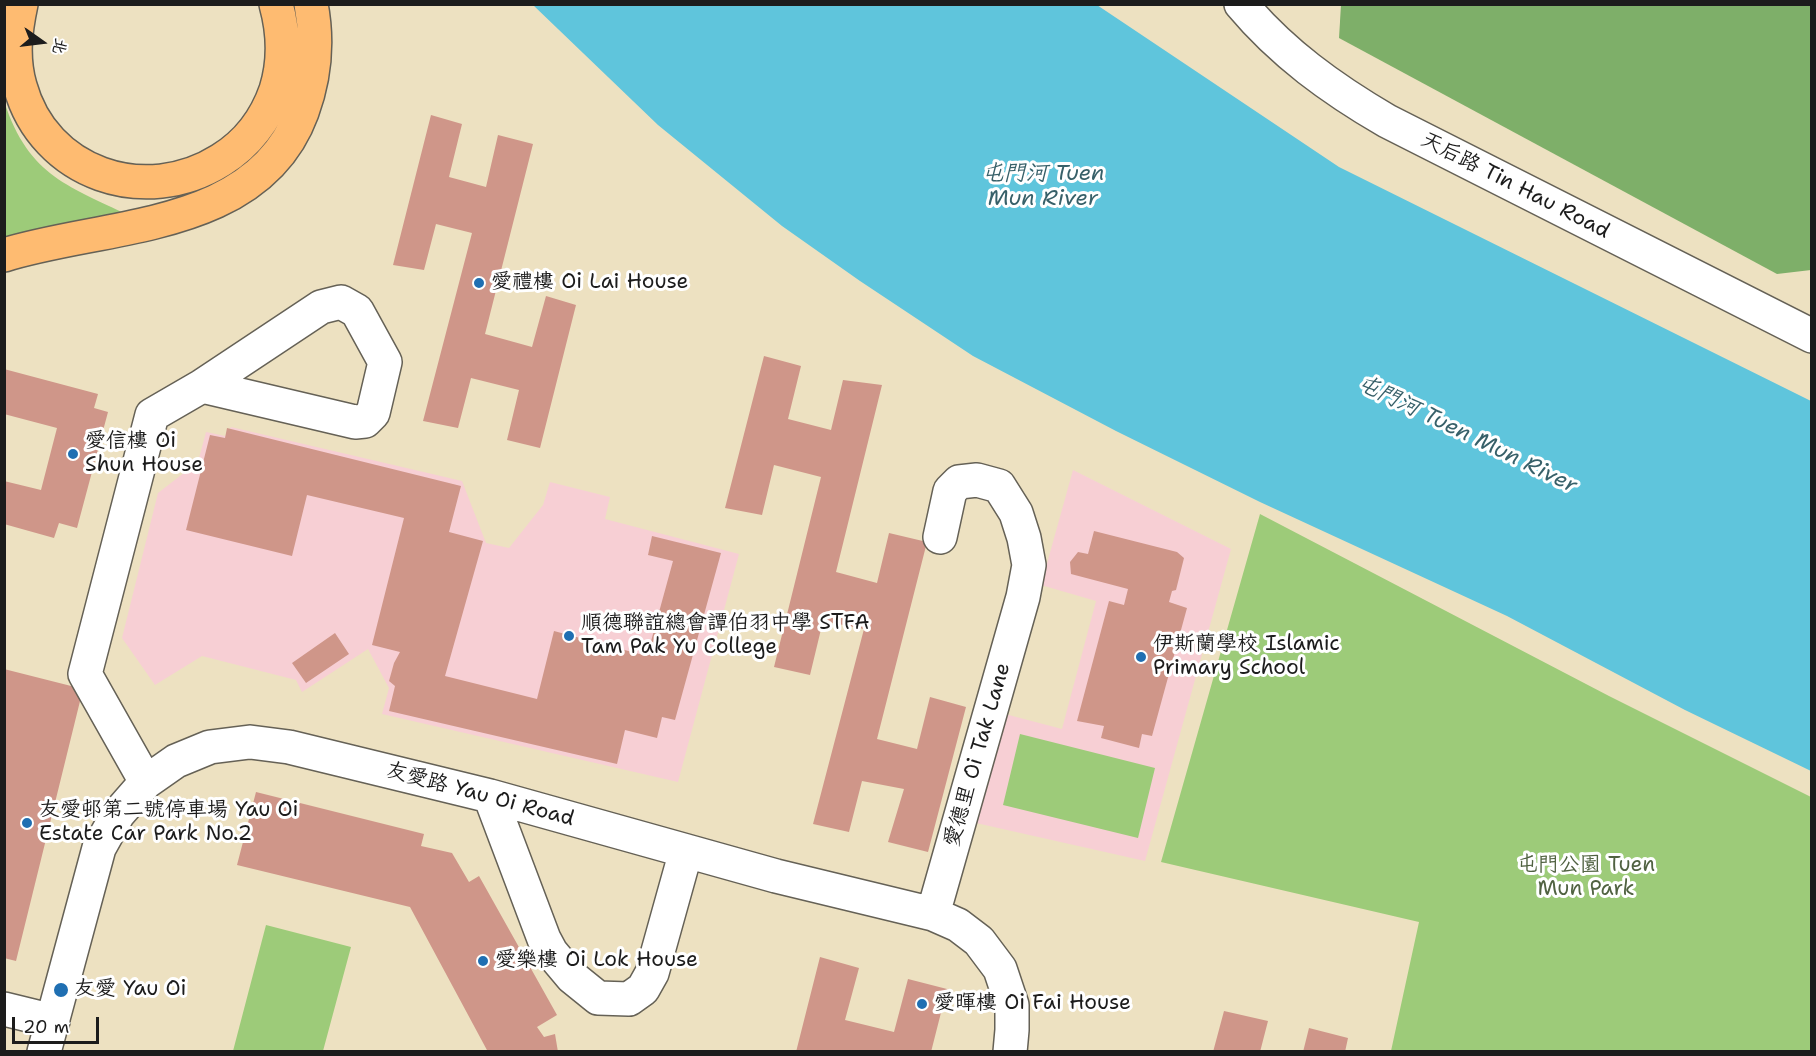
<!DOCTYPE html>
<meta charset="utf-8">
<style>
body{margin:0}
#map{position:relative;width:1816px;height:1056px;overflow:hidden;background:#ede1c1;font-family:"Shantell Sans","LXGW WenKai TC",sans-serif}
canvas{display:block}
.frame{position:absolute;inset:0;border:6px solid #1c1c1c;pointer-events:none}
.north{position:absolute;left:12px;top:12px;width:60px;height:60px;-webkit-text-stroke:4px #fff;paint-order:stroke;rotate:104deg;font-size:16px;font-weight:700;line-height:24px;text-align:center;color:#1c1c1c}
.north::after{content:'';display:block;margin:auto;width:21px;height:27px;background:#1c1c1c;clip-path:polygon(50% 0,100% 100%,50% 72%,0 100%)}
.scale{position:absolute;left:12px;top:1017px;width:87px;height:27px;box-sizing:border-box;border:3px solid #1c1c1c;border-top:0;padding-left:8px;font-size:18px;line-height:21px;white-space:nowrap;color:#1c1c1c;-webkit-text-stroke:4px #fff;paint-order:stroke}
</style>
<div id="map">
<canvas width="1816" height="1056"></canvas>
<div class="frame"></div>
<div class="north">北</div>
<div class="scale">20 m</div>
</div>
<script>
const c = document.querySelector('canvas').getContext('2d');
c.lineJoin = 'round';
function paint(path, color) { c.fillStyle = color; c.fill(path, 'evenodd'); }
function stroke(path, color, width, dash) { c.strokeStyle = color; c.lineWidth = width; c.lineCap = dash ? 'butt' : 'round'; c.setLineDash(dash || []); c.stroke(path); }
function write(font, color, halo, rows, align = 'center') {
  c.font = font + ' "Shantell Sans","LXGW WenKai TC",sans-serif'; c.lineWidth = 6; c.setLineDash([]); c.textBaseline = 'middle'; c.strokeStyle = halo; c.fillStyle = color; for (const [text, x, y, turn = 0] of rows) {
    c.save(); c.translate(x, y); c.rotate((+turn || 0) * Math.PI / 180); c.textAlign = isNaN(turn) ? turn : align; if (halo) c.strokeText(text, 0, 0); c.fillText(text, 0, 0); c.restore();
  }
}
paint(new Path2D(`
 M 231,427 L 462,481 L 486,543 L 509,548 L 543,505 L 550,482 L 610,497 L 605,519 L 739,554 L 678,782 L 382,714 L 389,688 L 368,649 L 302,692 L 296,680 L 202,656 L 155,685 L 122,638 L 158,493 L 198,462 L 206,432 L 225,436 Z
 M 1073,470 L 1231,549 L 1145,861 L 976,823 L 1005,714 L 1062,729 L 1096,601 L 1041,585 Z`), '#f7cfd4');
paint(new Path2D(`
 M 4,101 C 29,178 70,186 136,219 L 5,249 Z
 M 1260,514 L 1609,696 L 1811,797 L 1811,1051 L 1391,1051 L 1419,922 L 1161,862 Z
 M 1020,734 L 1155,768 L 1138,838 L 1003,805 Z
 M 266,925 L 351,947 L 323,1051 L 233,1051 Z`), '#9dcb79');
paint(new Path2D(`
 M 1341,5 L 1811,5 L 1811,270 L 1777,274 L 1339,38 Z`), '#7eaf69');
paint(new Path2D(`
 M 533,5 L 1097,5 L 1339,167 L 1811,401 L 1811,771 L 1685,710 L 1507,616 L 1260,502 L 1116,431 L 973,356 L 860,281 L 782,226 L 658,125 Z`), '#5fc5dc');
paint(new Path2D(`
 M 431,115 L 462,124 L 449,177 L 486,187 L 498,135 L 533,144 L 485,334 L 532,347 L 546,296 L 576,305 L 540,448 L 507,440 L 519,390 L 471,378 L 458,428 L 423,421 L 472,233 L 436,224 L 424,270 L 393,265 Z
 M 764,356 L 801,366 L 788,419 L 831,430 L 843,380 L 882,385 L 836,572 L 877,583 L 889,533 L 927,542 L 877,739 L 917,749 L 930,697 L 966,707 L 928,852 L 888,842 L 904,789 L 862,781 L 849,832 L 813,824 L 864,629 L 823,621 L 810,675 L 774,667 L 821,477 L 774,465 L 762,515 L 725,508 Z
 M 4,369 L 98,394 L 94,408 L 108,412 L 77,528 L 59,523 L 54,538 L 4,524 L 4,481 L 41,490 L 57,428 L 4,414 Z
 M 227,428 L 461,486 L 449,532 L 483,541 L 445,676 L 537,699 L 554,631 L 647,656 L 673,561 L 648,555 L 652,536 L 721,553 L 675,720 L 662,717 L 657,738 L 625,730 L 617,764 L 389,711 L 395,686 L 389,681 L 394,663 L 400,652 L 372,645 L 404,518 L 307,495 L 292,556 L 186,530 L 210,435 L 225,438 Z
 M 1094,531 L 1177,552 L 1184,558 L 1176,590 L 1172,591 L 1169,602 L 1187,608 L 1152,736 L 1142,734 L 1139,748 L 1101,738 L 1104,726 L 1077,721 L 1109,601 L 1124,605 L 1128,589 L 1071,574 L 1070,562 L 1078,552 L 1088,554 Z
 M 335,633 L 349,654 L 306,683 L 292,663 Z
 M 4,669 L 83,689 L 16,961 L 4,958 Z
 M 256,792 L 424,834 L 421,846 L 452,853 L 469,882 L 479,876 L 557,1015 L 537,1027 L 544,1037 L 555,1034 L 558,1052 L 488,1052 L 410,907 L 237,865 Z
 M 820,957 L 859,968 L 845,1020 L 894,1032 L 908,979 L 947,989 L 931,1052 L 796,1052 Z
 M 1224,1011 L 1268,1021 L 1260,1052 L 1213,1052 Z
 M 1309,1028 L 1348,1038 L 1345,1052 L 1303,1052 Z`), '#cf9689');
const minor = new Path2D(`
 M 1241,4 C 1282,53 1332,89 1387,121 L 1812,336
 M 146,782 L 85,674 L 152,415 L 202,386 L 321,307 L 341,302 L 357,311 L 385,362 L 373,413 L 365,421 L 355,422 L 202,386
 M 490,796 L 544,939 L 551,952 L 572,977 L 598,998 L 629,999 L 643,989 L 652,973 L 686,851
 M 933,914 L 1023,597 L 1029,565 L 1024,538 L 1016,513 L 999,486 L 977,480 L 959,482 L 950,491 L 940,537
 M 4,1009 L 53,1021
 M 44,1052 L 99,848 L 118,814 L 146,782 L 176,761 L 210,747 L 250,742 L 289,747 L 490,796 L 776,876 L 933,914 L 958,925 L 979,941 L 1000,969 L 1012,1005 L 1012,1030 L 1010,1052`);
const major = new Path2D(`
 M 21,4 C 15,32 12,58 20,86 C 44,174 145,208 221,160 C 247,144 266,119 276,90 C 285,61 284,33 276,4
 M 4,255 C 106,223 258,232 302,112 C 315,77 318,41 311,4`);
stroke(minor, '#656156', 36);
stroke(major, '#656156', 36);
stroke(minor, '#fff', 33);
stroke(major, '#febb71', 33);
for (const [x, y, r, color] of [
 [479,283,6,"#1f6fb2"],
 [73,454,6,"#1f6fb2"],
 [569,636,6,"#1f6fb2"],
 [1141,657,6,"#1f6fb2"],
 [27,823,6,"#1f6fb2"],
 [483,961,6,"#1f6fb2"],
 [61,990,8,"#1f6fb2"],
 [922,1004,6,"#1f6fb2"]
]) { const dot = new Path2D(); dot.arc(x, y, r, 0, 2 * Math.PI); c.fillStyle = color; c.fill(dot); stroke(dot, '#fff', 2); }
write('21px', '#1c1c1c', '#fff', [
 ["天后路 Tin Hau Road",1515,186,27],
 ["愛德里 Oi Tak Lane",978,755,-74],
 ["友愛路 Yau Oi Road",480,795,15]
]);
write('21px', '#1c1c1c', '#fff', [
 ["愛禮樓 Oi Lai House",491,283],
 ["愛信樓 Oi",85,442],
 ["Shun House",85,466],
 ["順德聯誼總會譚伯羽中學 STFA",581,624],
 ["Tam Pak Yu College",581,648],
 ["伊斯蘭學校 Islamic",1153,645],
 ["Primary School",1153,669],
 ["友愛邨第二號停車場 Yau Oi",39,811],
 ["Estate Car Park No.2",39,835],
 ["愛樂樓 Oi Lok House",495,961],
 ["友愛 Yau Oi",74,990],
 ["愛暉樓 Oi Fai House",934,1004]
], 'left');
write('21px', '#506241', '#fff', [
 ["屯門公園 Tuen",1586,866],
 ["Mun Park",1586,890]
]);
write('italic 22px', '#376069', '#fff', [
 ["屯門河 Tuen",1043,174],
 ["Mun River",1043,199],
 ["屯門河 Tuen Mun River",1467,435,26]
]);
</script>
